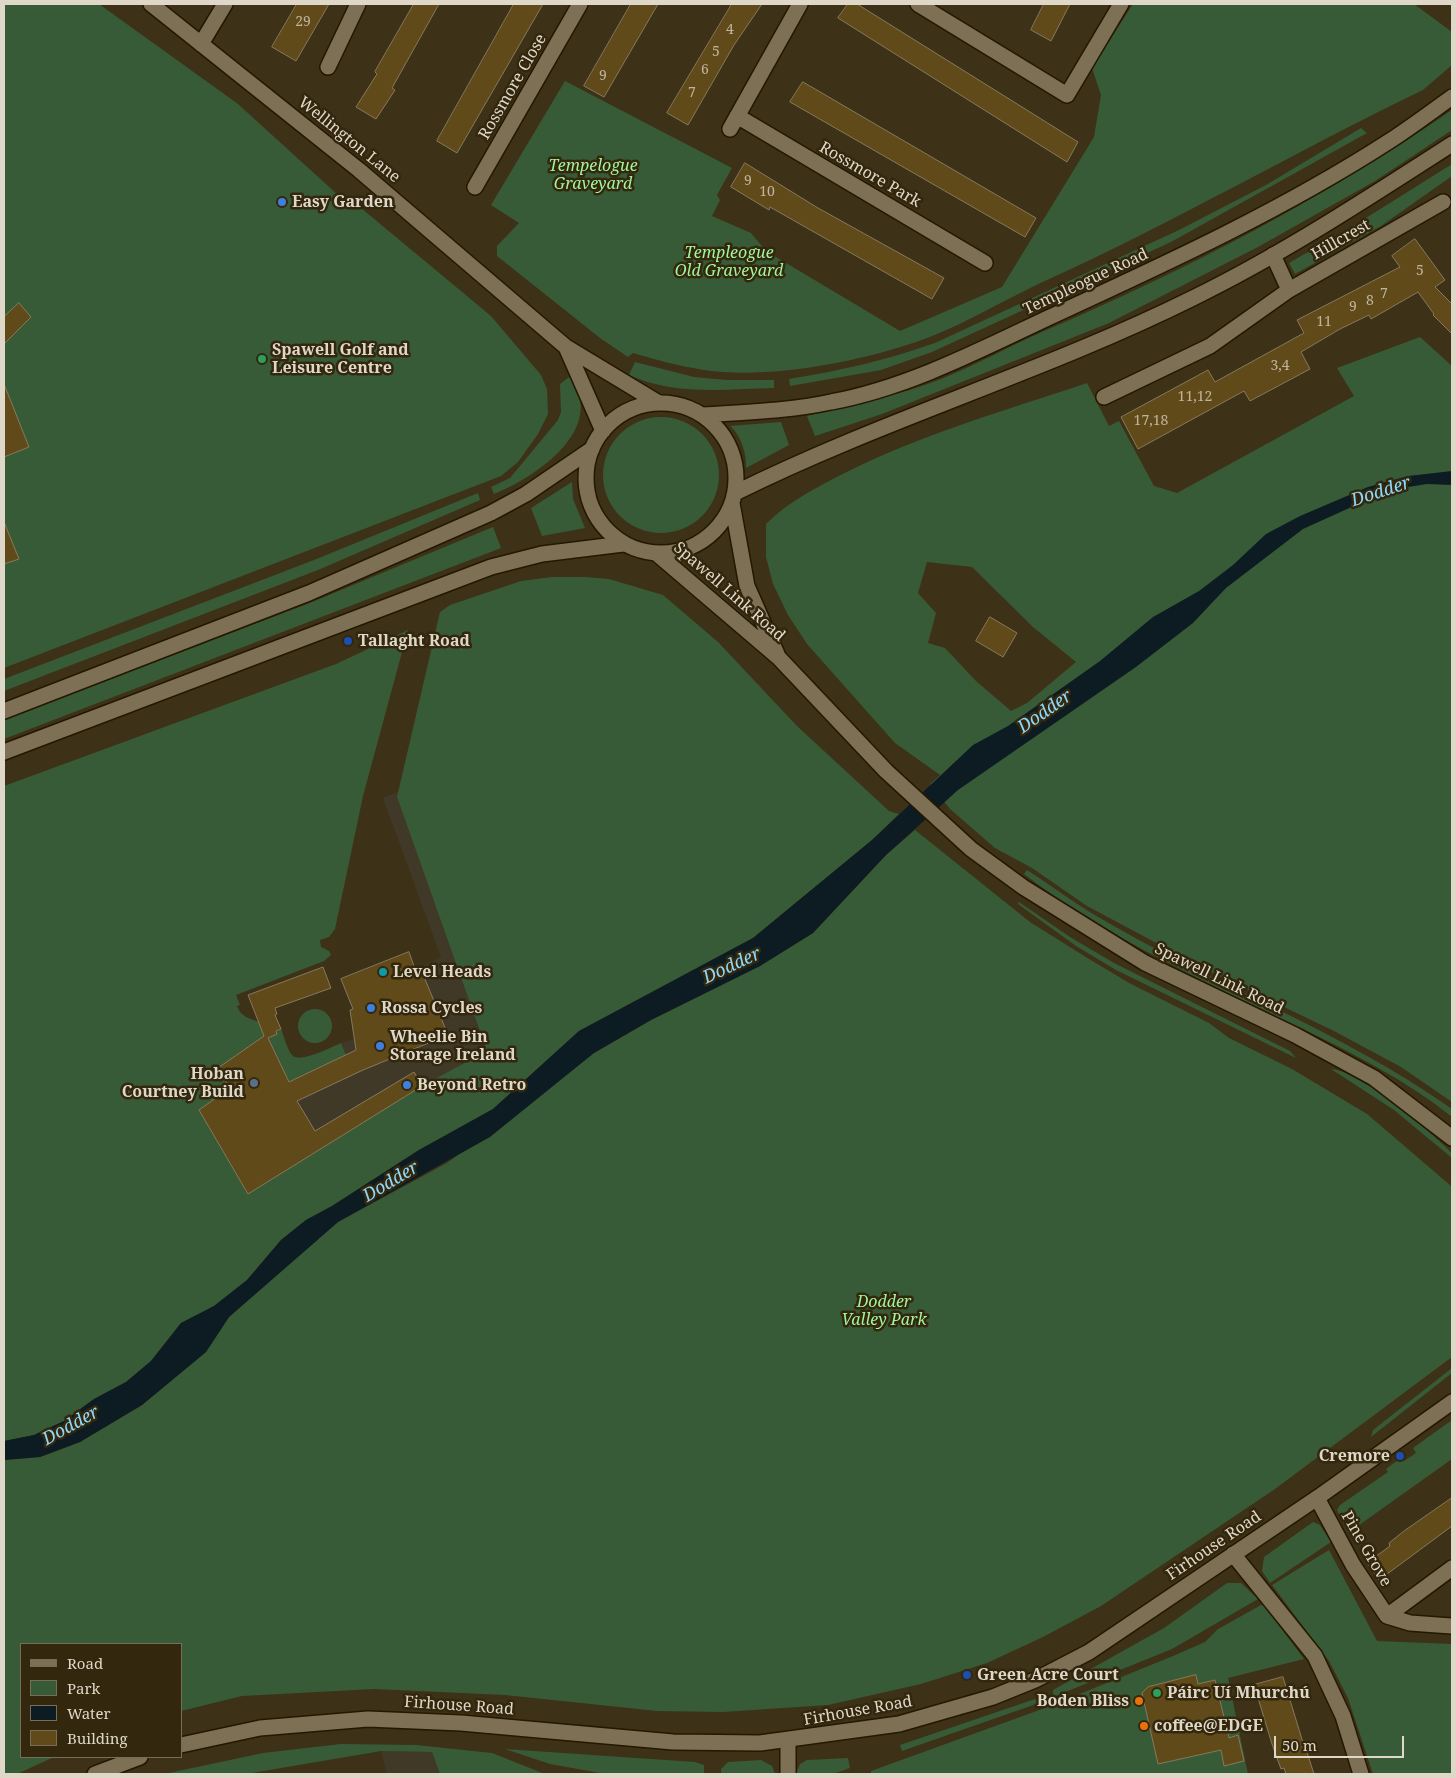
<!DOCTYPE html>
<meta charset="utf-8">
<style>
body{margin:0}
#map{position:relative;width:1456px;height:1778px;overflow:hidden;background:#3d3117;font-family:"Noto Serif",serif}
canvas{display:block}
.frame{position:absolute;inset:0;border:5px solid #dfd8c9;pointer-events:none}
.legend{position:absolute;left:20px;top:1643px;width:162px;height:115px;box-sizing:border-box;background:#33270d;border:1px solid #786e58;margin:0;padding:6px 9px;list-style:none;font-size:15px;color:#dfd8c9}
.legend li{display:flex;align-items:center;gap:10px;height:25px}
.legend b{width:25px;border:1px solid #786e58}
.scale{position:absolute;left:1274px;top:1736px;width:130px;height:22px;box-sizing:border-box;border:2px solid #dfd8c9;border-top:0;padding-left:6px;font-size:15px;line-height:18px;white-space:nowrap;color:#dfd8c9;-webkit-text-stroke:4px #33270d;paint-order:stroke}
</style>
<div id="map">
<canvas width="1456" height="1778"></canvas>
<div class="frame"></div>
<ul class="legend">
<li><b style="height:6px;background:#7e7055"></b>Road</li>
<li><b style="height:14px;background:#385b37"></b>Park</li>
<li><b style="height:14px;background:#0d1c22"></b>Water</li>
<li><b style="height:14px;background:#604a1a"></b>Building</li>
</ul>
<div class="scale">50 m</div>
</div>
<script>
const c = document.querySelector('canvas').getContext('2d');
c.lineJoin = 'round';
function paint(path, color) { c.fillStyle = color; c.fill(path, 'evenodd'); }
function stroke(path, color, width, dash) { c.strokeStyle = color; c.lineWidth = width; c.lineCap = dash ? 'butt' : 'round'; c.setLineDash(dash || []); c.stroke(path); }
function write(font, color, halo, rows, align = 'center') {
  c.font = font + ' "Noto Serif",serif'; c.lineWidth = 5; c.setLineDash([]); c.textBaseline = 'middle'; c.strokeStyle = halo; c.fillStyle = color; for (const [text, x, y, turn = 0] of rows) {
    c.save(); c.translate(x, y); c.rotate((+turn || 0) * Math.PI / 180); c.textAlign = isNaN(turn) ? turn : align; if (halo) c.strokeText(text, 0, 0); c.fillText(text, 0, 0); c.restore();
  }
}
paint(new Path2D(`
 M 398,792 L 397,797 L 487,1051 L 248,1194 L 199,1110 L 225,1092 L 266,1035 L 289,1082 L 346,1055 L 341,1043 L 356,1038 L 359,1007 L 348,995 L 341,979 L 409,952 L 416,969 L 441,957 L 383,798 Z
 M 381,1751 L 432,1752 L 440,1774 L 387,1774 Z`), '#413928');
paint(new Path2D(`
 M 4,4 L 99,4 L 238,104 L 338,195 L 344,199 L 349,198 L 491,316 L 541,375 L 547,389 L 548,414 L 538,434 L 518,462 L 501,476 L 4,668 Z
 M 1133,4 L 1414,4 L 1452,32 L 1452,65 L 1423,90 C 1296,151 1175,222 1047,280 C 1001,301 956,330 907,345 C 847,364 766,379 704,370 C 680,366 656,360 633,353 L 628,357 L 600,338 L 497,256 L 497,246 L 519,223 L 491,205 L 565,81 L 732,168 L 717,195 L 720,200 L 712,216 L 751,233 L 766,251 L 900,331 L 1002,287 L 1094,137 L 1101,95 L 1092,68 Z
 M 1452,110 L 1452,130 L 1375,181 L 1258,247 L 1109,323 L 882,414 L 815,436 L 807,416 C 852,405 898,396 941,379 C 976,365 1010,346 1044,331 C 1187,270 1324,198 1452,110 Z
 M 1361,128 L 1367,133 L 1171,242 L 932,352 L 881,370 L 790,386 L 789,379 C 839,371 887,360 935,343 L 1179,230 L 1266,185 Z
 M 1452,164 L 1452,176 L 1381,226 L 1295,274 L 1289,263 L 1350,228 Z
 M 1420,337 L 1452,366 L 1452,1102 L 1401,1067 L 1334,1031 L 1205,969 L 1087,906 L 1032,868 L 995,848 L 950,809 L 930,784 L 940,775 L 895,743 L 807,644 L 788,615 L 773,584 L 766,557 L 766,524 C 788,503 805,494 831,480 C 912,437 1001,412 1087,383 L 1109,426 L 1119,421 L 1154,486 L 1177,493 L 1354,396 L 1337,368 ZM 927,562 L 972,567 L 1033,627 L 1076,662 L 1027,703 L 1011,711 L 976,681 L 945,648 L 928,643 L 936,613 L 918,593 Z
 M 635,362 L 694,377 L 727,380 L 774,380 L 774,388 C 725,389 675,396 629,375 Z
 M 569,377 C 610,428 534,478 494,494 L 491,487 L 510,478 L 558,420 L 561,412 L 560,384 Z
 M603 475a58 58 0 1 1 116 0a58 58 0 1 1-116 0Z
 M 781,422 L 789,445 L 746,468 C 747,455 741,435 730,426 Z
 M 572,482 L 573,499 L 585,528 L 542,536 L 531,508 Z
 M 478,493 L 480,500 L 318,570 L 4,691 L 4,679 L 314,560 Z
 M 493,527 L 501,548 L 4,739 L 4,720 L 312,602 Z
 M 552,577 L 585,577 L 609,579 L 663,595 L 718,642 L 797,726 L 889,811 L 899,814 L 872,840 L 753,938 L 579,1031 L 493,1109 L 419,1150 L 332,1206 L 306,1220 L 281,1240 L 247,1280 L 214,1306 L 181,1323 L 151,1361 L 126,1382 L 94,1399 L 64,1421 L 34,1435 L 4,1441 L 4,786 L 336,664 L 408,630 L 363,796 L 335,929 L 329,937 L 320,940 L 321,947 L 329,951 L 331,955 L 324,961 L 236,995 L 240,1005 L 237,1006 C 241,1017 250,1019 260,1022 L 266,1035 L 246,1086 L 225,1092 L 199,1110 L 248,1194 L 422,1086 L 487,1051 L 397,797 L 440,612 L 450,605 L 521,581 Z
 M 915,830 L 1030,922 L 1089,959 L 1131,984 L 1209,1023 L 1229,1038 L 1292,1069 L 1367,1114 L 1450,1185 L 1452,1188 L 1452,1357 L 1275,1489 L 1101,1606 L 1043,1637 L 987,1663 L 921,1684 L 828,1705 L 723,1712 L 657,1711 L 505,1695 L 374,1689 L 242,1696 L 181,1711 L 181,1644 L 21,1644 L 21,1757 L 54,1757 L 17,1774 L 4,1774 L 4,1460 L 40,1457 L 80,1442 L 142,1405 L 206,1352 L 229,1317 L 338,1222 L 447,1163 L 594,1053 L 651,1020 L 760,966 L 813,933 L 886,855 Z
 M 1027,870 C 1049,884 1070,900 1093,914 C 1211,984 1339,1029 1452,1109 L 1452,1117 C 1406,1080 1352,1053 1299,1027 C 1205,981 1107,938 1024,874 Z
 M 1019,902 L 1070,937 L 1114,963 L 1290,1051 L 1296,1058 L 1116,970 L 1076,946 L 1018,904 Z
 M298 1026a17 17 0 1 1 34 0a17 17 0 1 1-34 0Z
 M 281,1029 C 284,1036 287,1049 292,1055 C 299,1064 332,1047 341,1043 L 346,1055 L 289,1082 L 268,1038 Z
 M 1331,1069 C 1359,1070 1431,1132 1452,1153 L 1452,1158 L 1394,1110 Z
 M 1452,1368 L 1452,1373 L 1371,1437 L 1373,1430 Z
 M 1452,1420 L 1452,1459 L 1348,1533 L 1337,1510 L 1340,1505 L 1388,1472 L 1386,1469 L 1402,1457 L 1404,1461 L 1416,1453 L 1413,1448 Z
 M 1313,1522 L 1320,1525 L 1331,1542 L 1270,1583 L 1262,1571 L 1264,1557 Z
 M 1329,1550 L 1377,1641 L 1452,1644 L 1452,1774 L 1373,1774 L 1348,1698 L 1329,1661 L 1272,1585 Z
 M 1227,1583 L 1241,1583 L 1258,1599 L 1172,1649 L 1053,1697 L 1053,1690 L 1164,1628 Z
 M 1263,1604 L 1304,1659 L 1228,1678 L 1248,1774 L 871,1774 L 871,1771 L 1045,1708 L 1173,1656 L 1205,1642 L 1218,1629 Z
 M 1035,1699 L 1039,1703 L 902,1751 L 900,1745 Z
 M 341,1744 L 416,1745 L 492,1753 L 545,1774 L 440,1774 L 432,1752 L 381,1751 L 246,1774 L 164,1774 L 263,1753 Z
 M 505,1749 L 695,1762 L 704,1765 L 704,1774 L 606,1774 L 550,1764 Z
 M 848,1758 L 850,1768 L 833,1774 L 796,1774 L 800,1764 L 807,1760 Z
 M 761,1760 L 772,1766 L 775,1774 L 721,1774 L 721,1769 L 728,1762 Z`), '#385b37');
paint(new Path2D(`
 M 1452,471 L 1452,485 L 1427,484 L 1389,490 L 1303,529 L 1226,588 L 1193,623 L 1136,667 L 958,790 L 886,855 L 813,933 L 760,966 L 651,1020 L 594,1053 L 490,1137 L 338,1222 L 229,1317 L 206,1352 L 142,1405 L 80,1442 L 40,1457 L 4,1460 L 4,1441 L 34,1435 L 64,1421 L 94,1399 L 126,1382 L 151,1361 L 181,1323 L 214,1306 L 247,1280 L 281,1240 L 306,1220 L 332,1206 L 419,1150 L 493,1109 L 579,1031 L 753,938 L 872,840 L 973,745 L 1008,726 L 1100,661 L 1153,617 L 1199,591 L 1233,565 L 1266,534 L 1300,516 L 1368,487 L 1408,476 Z`), '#0d1c22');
const building = new Path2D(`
 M 297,4 L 329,4 L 296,61 L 272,47 Z
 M 414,4 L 439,4 L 392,88 L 395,90 L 376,119 L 356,107 L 377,74 L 375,72 Z
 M 514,4 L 543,4 L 457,153 L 437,141 Z
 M 631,4 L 658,4 L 604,97 L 584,86 Z
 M 732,4 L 762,4 L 734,45 L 688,125 L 667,113 Z
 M 848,4 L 857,4 L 1078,142 L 1067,162 L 838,18 Z
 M 1044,4 L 1070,4 L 1051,41 L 1031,30 Z
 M 803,82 L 1036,218 L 1025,237 L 790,102 Z
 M 745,163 L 818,208 L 944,278 L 932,299 L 770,207 L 769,210 L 731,187 Z
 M 1415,239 L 1445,280 L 1435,287 L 1452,304 L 1452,334 L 1433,315 L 1434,314 L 1418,292 L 1371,319 L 1369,315 L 1340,329 L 1301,352 L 1310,369 L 1250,401 L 1244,391 L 1138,449 L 1121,417 L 1208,370 L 1215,382 L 1304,333 L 1297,320 L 1400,267 L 1392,256 Z
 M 19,303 L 31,317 L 4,344 L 4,317 Z
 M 4,384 L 29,447 L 4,457 Z
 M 4,522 L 19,559 L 4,564 Z
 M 990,617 L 1017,633 L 1003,657 L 976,641 Z
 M 409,952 L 415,969 L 420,967 L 448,1035 L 363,1070 L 297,1101 L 315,1131 L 414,1072 L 422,1086 L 248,1194 L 199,1110 L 230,1088 L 218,1068 L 264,1036 L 248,995 L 323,967 L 331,988 L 275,1008 L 277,1014 L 275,1015 L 281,1029 L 276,1031 L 277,1034 L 268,1038 L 289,1082 L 356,1050 L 350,1010 L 353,1009 L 341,979 Z
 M 1452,1498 L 1452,1526 L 1379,1580 L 1367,1563 L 1390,1546 L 1389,1543 L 1404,1531 Z
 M 1196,1675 L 1198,1684 L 1215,1680 L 1229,1738 L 1238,1735 L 1244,1761 L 1224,1766 L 1221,1750 L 1158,1764 L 1142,1693 L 1148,1687 Z
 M 1283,1677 L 1304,1746 L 1305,1746 L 1314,1774 L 1286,1774 L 1284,1768 L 1281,1769 L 1272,1744 L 1254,1685 Z`);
paint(building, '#604a1a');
stroke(building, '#86795d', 1);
const street = new Path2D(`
 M 918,4 L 1067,95 L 1121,4
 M 201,44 L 225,4
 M 328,67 L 358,4
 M 737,116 L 985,263
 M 730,129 L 800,4
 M 475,187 L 580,4
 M 1273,255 L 1289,290
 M 1104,397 L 1210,346 L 1289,290 L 1443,202
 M 1317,1498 L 1353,1565 L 1387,1616 L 1410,1623 L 1451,1626
 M 1233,1554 L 1315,1656 L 1343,1716 L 1361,1774
 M 1387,1616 L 1452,1568
 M 788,1774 L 788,1741`);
const secondary = new Path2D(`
 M 151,4 L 359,170 L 566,347 L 657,402
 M 566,347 L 603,431
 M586 478a75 75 0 1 1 150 0a75 75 0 1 1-150 0Z
 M 703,415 C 746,412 789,411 831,402 C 907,388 980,350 1050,317 C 1165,264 1281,211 1388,142 C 1410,128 1431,112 1452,97
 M 735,493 C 884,419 1044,372 1193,298 C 1283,254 1368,198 1452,144
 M 732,503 L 747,586 L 777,654
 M 656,553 L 779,658 L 886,771 L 971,849 L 1023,887 L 1145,963 L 1295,1035 L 1374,1078 L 1452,1138
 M 4,711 L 309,593 L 491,513 L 526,494 L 592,449
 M 4,752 L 491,567 L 542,554 L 623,544
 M 181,1745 L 260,1728 L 368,1719 L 461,1723 L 673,1742 L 760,1743 L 899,1724 L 993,1697 L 1035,1680 L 1089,1652 L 1317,1498 L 1452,1402
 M 95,1774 L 140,1757`);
stroke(street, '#241801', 18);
stroke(secondary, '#241801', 18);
stroke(street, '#7e7055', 15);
stroke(secondary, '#7e7055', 15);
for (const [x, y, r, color] of [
 [282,202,5,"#3f7fe0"],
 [262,359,5,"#2e9e5b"],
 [348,641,5,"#1a4fb4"],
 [383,972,5,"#0f9aa8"],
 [371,1008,5,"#3f7fe0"],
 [380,1046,5,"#3f7fe0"],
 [254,1083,5,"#5c6f8a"],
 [407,1085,5,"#3f7fe0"],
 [1400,1456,5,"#1a4fb4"],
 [967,1675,5,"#1a4fb4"],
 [1157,1693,5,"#2e9e5b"],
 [1139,1701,5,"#e8710a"],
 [1144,1726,5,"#e8710a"]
]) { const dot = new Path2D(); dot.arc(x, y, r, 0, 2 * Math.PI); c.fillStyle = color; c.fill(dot); stroke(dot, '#33270d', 2); }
write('14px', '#bfb49d', null, [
 ["29",303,22],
 ["4",730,30],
 ["5",716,52],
 ["6",705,70],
 ["9",603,76],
 ["7",692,93],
 ["9",748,181],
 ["10",767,192],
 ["5",1420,271],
 ["7",1384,294],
 ["8",1370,301],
 ["9",1353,307],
 ["11",1324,322],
 ["3,4",1280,366],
 ["11,12",1195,397],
 ["17,18",1151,421]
]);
write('16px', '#dfd8c9', '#33270d', [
 ["Rossmore Close",513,87,-60],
 ["Wellington Lane",349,140,39],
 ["Rossmore Park",870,175,30],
 ["Hillcrest",1341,240,-30],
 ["Templeogue Road",1086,282,-25],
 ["Spawell Link Road",729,592,41],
 ["Spawell Link Road",1219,979,26],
 ["Firhouse Road",1214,1546,-34],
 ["Pine Grove",1366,1549,60],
 ["Firhouse Road",459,1706,4],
 ["Firhouse Road",858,1711,-10]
]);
write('italic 16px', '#9ff79d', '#33270d', [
 ["Tempelogue",593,166],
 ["Graveyard",593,184],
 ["Templeogue",729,253],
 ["Old Graveyard",729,271],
 ["Dodder",884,1302],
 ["Valley Park",884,1320]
]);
write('bold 16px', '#dfd8c9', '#33270d', [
 ["Easy Garden",292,202],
 ["Spawell Golf and",272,350],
 ["Leisure Centre",272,368],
 ["Tallaght Road",358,641],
 ["Level Heads",393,972],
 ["Rossa Cycles",381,1008],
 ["Wheelie Bin",390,1037],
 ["Storage Ireland",390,1055],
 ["Hoban",244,1074,"right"],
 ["Courtney Build",244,1092,"right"],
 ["Beyond Retro",417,1085],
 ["Cremore",1390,1456,"right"],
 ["Green Acre Court",977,1675],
 ["Páirc Uí Mhurchú",1167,1693],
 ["Boden Bliss",1129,1701,"right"],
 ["coffee@EDGE",1154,1726]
], 'left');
write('italic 18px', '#8dd8fb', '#33270d', [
 ["Dodder",1381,492,-18],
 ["Dodder",1045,712,-35],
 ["Dodder",732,966,-25],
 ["Dodder",391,1182,-31],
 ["Dodder",71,1426,-29]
]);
</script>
